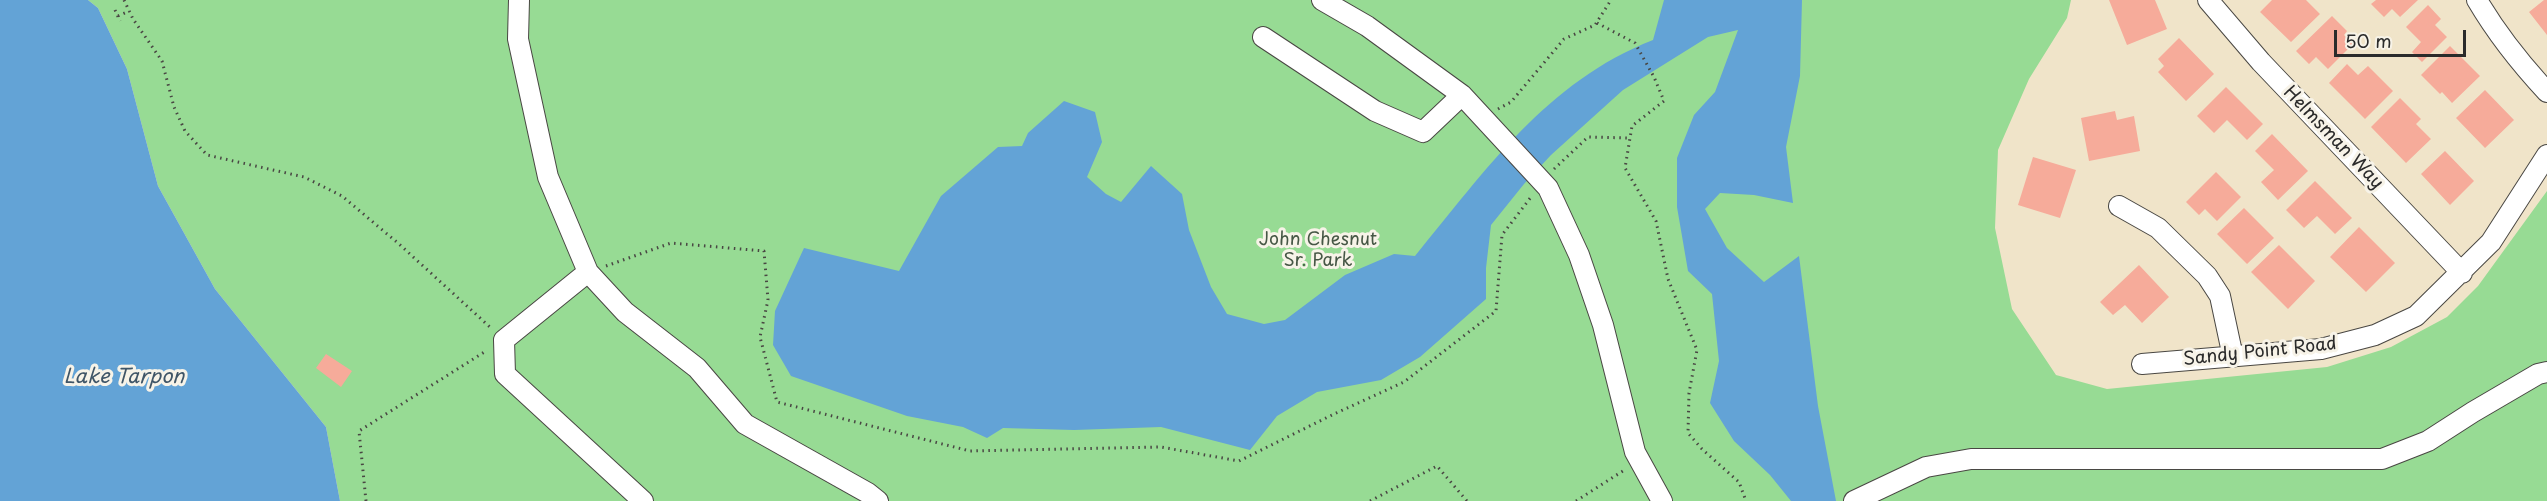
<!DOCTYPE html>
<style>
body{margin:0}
#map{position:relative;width:2547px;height:501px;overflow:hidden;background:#f0e4c9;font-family:"Playpen Sans",sans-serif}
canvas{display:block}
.scale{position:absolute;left:2334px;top:30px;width:132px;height:27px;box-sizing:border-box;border:3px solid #2b2b2b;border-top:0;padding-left:8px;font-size:18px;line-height:21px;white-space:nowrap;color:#2b2b2b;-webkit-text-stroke:4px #f7f3e8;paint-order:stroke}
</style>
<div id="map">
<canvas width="2547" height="501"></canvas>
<div class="scale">50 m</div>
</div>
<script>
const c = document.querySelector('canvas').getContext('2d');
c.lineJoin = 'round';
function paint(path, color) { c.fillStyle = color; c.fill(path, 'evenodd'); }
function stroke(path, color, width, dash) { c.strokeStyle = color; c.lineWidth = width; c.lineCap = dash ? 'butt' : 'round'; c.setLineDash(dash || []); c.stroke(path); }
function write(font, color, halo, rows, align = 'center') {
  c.font = font + ' "Playpen Sans",sans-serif'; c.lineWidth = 6; c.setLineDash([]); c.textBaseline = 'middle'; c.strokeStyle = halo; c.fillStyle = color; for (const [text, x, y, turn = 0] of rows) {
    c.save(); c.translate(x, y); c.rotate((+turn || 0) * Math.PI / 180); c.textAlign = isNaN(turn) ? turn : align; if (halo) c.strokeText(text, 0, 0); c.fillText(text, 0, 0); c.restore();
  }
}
paint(new Path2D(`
 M 88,0 L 2071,0 L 2067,18 L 2029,79 L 1998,150 L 1995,228 L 2012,309 L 2056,375 L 2107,389 L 2327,367 L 2391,347 L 2447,317 L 2478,286 L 2547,191 L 2547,501 L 340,501 L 326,427 L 215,289 L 158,186 L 127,69 L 98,8 Z`), '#97db94');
paint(new Path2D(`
 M 0,0 L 88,0 L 98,8 L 127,69 L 158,186 L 215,289 L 326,427 L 340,501 L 0,501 Z
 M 1664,0 L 1802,0 L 1800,76 L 1786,147 L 1793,203 L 1754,195 L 1720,193 L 1705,209 L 1727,248 L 1764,282 L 1799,256 L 1818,406 L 1836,501 L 1791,501 L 1770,475 L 1734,441 L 1710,403 L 1719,361 L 1712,294 L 1688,271 L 1677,207 L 1677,158 L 1694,115 L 1715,92 L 1738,30 L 1708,37 L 1623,90 L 1551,155 L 1524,184 L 1491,225 L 1486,268 L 1486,299 L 1420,357 L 1381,380 L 1317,392 L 1277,416 L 1250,450 L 1161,427 L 1074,430 L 1003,428 L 987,438 L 963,427 L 907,416 L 791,376 L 773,345 L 775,311 L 804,248 L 899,271 L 941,196 L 998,147 L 1022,146 L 1028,133 L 1064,101 L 1095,112 L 1102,142 L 1087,177 L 1106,194 L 1121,202 L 1151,166 L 1182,194 L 1189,230 L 1211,287 L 1227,314 L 1264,324 L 1285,320 L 1345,275 L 1394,254 L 1415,256 C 1486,170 1546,82 1653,40 Z`), '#63a3d6');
paint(new Path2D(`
 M 2109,0 L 2155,0 L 2167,29 L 2127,45 Z
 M 2272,0 L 2306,0 L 2320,14 L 2291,42 L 2260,12 Z
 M 2376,0 L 2418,0 L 2400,17 L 2392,9 L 2384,17 L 2371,4 Z
 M 2544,0 L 2547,0 L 2547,35 L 2529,12 Z
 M 2428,5 L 2441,19 L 2435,25 L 2447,37 L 2422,62 L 2412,52 L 2421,42 L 2406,27 Z
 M 2332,16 L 2347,31 L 2344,35 L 2353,44 L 2328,69 L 2316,57 L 2309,64 L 2296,51 Z
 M 2179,38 L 2214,74 L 2186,101 L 2158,72 L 2164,66 L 2158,59 Z
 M 2450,46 L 2480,76 L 2452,103 L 2442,92 L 2440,94 L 2421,75 Z
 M 2347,64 L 2358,75 L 2368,66 L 2393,91 L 2365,119 L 2329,83 Z
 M 2226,87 L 2263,124 L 2247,140 L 2227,120 L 2214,133 L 2197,116 Z
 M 2485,90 L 2514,120 L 2485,148 L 2456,118 Z
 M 2400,98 L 2421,119 L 2416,124 L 2431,139 L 2406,163 L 2371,127 Z
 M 2115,111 L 2117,120 L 2134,116 L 2140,151 L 2089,161 L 2081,118 Z
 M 2272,134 L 2308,171 L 2278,200 L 2261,182 L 2274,170 L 2255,151 Z
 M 2445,151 L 2474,181 L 2450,205 L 2421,174 Z
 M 2033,157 L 2076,170 L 2060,218 L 2018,205 Z
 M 2216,172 L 2241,197 L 2217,221 L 2205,209 L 2199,215 L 2186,202 Z
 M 2315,181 L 2352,218 L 2335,234 L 2317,216 L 2304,228 L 2286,210 Z
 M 2244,208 L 2274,238 L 2247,264 L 2217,234 Z
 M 2359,227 L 2395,263 L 2366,292 L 2330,257 Z
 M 2279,245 L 2315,281 L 2288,309 L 2251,272 Z
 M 2139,265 L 2169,297 L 2142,323 L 2125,305 L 2113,315 L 2100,302 Z
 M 326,354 L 352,371 L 341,387 L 316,368 Z`), '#f6ab9a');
const minor = new Path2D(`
 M 519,0 L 518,39 L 548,177 L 588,272 L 625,312 L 697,368 L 745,424 L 868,493 L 878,501
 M 1322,0 L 1367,26 L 1462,95 L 1548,188 L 1579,255 L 1603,325 L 1635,452 L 1662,501
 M 2208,0 L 2261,62 L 2462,273
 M 2477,0 C 2497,34 2520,63 2547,92
 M 1263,37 L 1375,111 L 1423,132 L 1462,95
 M 2119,206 L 2158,228 L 2207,276 L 2220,296 L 2233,357
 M 588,272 L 504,340 L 505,374 L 643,501
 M 2142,364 L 2321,349 L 2375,335 L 2416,316 L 2491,242 L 2547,155
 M 1854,501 L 1926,467 L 1971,459 L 2382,459 L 2428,441 L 2473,412 L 2538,374 L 2547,372`);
stroke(minor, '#494743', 22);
stroke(new Path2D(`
 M 124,0 L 133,19 L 162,61 L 174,107 L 185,131 L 207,155 L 304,177 L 342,196 L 399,244 L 491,328
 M 115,10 L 120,21
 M 118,16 L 129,11
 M 1597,23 L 1635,43 L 1654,77 L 1664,101 L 1632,126 L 1625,168 L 1656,221 L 1668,279 L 1697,350 L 1689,393 L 1688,433 L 1702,449 L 1739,482 L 1746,501
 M 1498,109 L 1511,102 L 1564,39 L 1595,25 L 1611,0
 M 1554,169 L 1588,137 L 1630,138
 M 606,266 L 671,243 L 764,251 L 768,300 L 760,337 L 777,402 L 970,451 L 1161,447 L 1239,461 L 1334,414 L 1404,382 L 1496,311 L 1502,235 L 1531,197
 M 366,501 L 359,431 L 486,351
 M 1370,501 L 1437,466 L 1467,501
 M 1576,501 L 1626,469`), '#494743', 3, [1.5, 4.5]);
stroke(minor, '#fff', 20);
write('18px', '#2b2b2b', '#f7f3e8', [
 ["Helmsman Way",2333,138,46],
 ["Sandy Point Road",2260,352,-6]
]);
write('18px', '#465745', '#f7f3e8', [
 ["John Chesnut",1318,240],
 ["Sr. Park",1318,261]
]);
write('italic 20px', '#3f5567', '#f7f3e8', [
 ["Lake Tarpon",124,377]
]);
</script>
